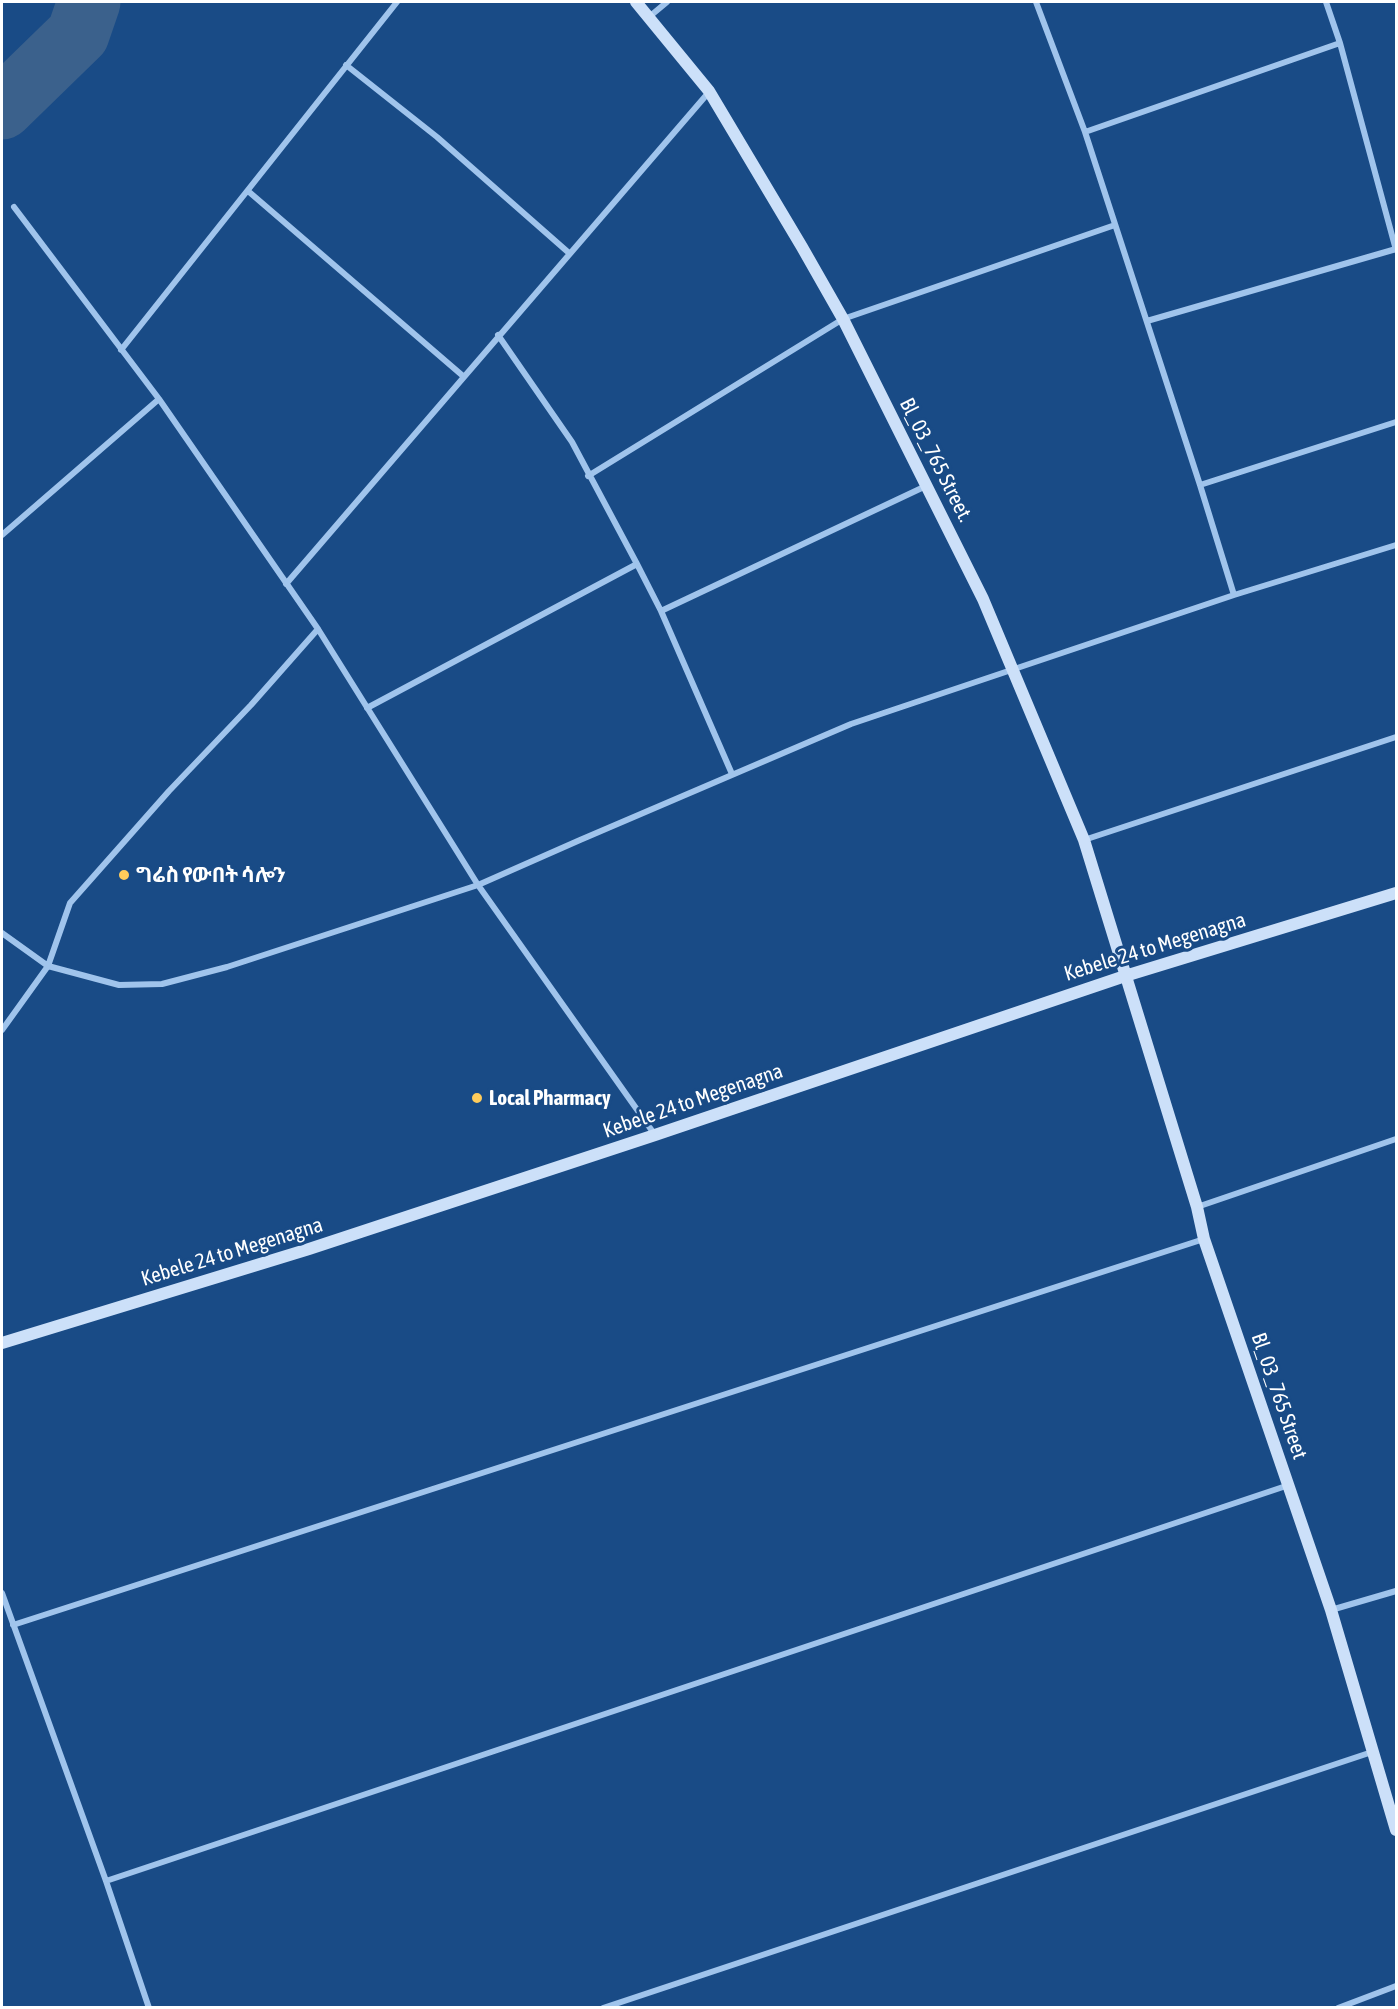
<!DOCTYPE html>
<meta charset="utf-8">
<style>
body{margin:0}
#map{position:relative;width:1398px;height:2009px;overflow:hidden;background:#194b86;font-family:"Asap Condensed",sans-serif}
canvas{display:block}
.frame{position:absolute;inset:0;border:3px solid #fff;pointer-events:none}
</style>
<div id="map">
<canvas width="1398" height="2009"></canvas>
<div class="frame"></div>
</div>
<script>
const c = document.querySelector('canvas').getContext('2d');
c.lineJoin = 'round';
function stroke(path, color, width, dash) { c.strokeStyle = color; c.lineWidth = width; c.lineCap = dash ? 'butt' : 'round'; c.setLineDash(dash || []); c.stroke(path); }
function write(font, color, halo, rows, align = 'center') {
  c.font = font + ' "Asap Condensed","Noto Sans Ethiopic",sans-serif'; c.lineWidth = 6; c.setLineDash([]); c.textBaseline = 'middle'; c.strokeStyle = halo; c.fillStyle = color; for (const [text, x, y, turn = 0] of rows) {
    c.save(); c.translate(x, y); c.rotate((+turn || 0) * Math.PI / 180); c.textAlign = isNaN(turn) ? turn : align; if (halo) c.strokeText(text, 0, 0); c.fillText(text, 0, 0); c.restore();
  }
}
stroke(new Path2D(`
 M 2,108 L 78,34 L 89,2`), '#3b618c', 63);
stroke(new Path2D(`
 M 1036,2 L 1085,132 L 1340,43
 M 1326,2 L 1340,43 L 1396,250
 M 649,17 L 667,2
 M 346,65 L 437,137 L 569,253
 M 1085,132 L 1200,485 L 1234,595
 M 248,191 L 463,376
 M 14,207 L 159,399 L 318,629 L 478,885 L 655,1135
 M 1147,321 L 1396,249
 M 498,335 L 572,442 L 637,564 L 661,611 L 732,774
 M 121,350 L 397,2
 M 588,476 L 843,319 L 1115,225
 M 1200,485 L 1396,422
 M 2,535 L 159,399
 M 286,584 L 709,92
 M 661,611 L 926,486
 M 367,708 L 637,564
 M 1084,840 L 1396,737
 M 2,933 L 48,966 L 119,985 L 162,984 L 227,967 L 478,885 L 580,840 L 851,724 L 1234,595 L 1396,545
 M 2,1030 L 48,966 L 70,903 L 169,791 L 251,705 L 318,629
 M 1197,1207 L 1396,1139
 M 2,1593 L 106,1881 L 149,2008
 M 1331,1610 L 1396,1591
 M 13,1625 L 1204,1239
 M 106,1881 L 1289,1485
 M 603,2008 L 1372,1752
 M 1338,2008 L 1396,1986`), '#a0c4ec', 6);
stroke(new Path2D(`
 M 636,2 L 709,91 L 802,247 L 843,319 L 983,599 L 1084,840 L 1197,1207 L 1204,1239 L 1331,1610 L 1396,1830
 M 2,1343 L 309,1249 L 655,1135 L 1125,976 L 1396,893`), '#cce0f9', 12);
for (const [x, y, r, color] of [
 [124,875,6,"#ffcc5b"],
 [477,1098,6,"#ffcc5b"]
]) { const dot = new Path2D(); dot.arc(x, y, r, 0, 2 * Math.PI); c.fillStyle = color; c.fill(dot); stroke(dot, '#194b86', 2); }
write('21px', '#fff', '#194b86', [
 ["Bl_03_765 Street.",936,460,63],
 ["Kebele 24 to Megenagna",1155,947,-17],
 ["Kebele 24 to Megenagna",693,1101,-19],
 ["Kebele 24 to Megenagna",232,1252,-17],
 ["Bl_03_765 Street",1279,1396,71]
]);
write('bold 21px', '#fff', '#194b86', [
 ["ግሬስ የውበት ሳሎን",136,875],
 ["Local Pharmacy",489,1098]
], 'left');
</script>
